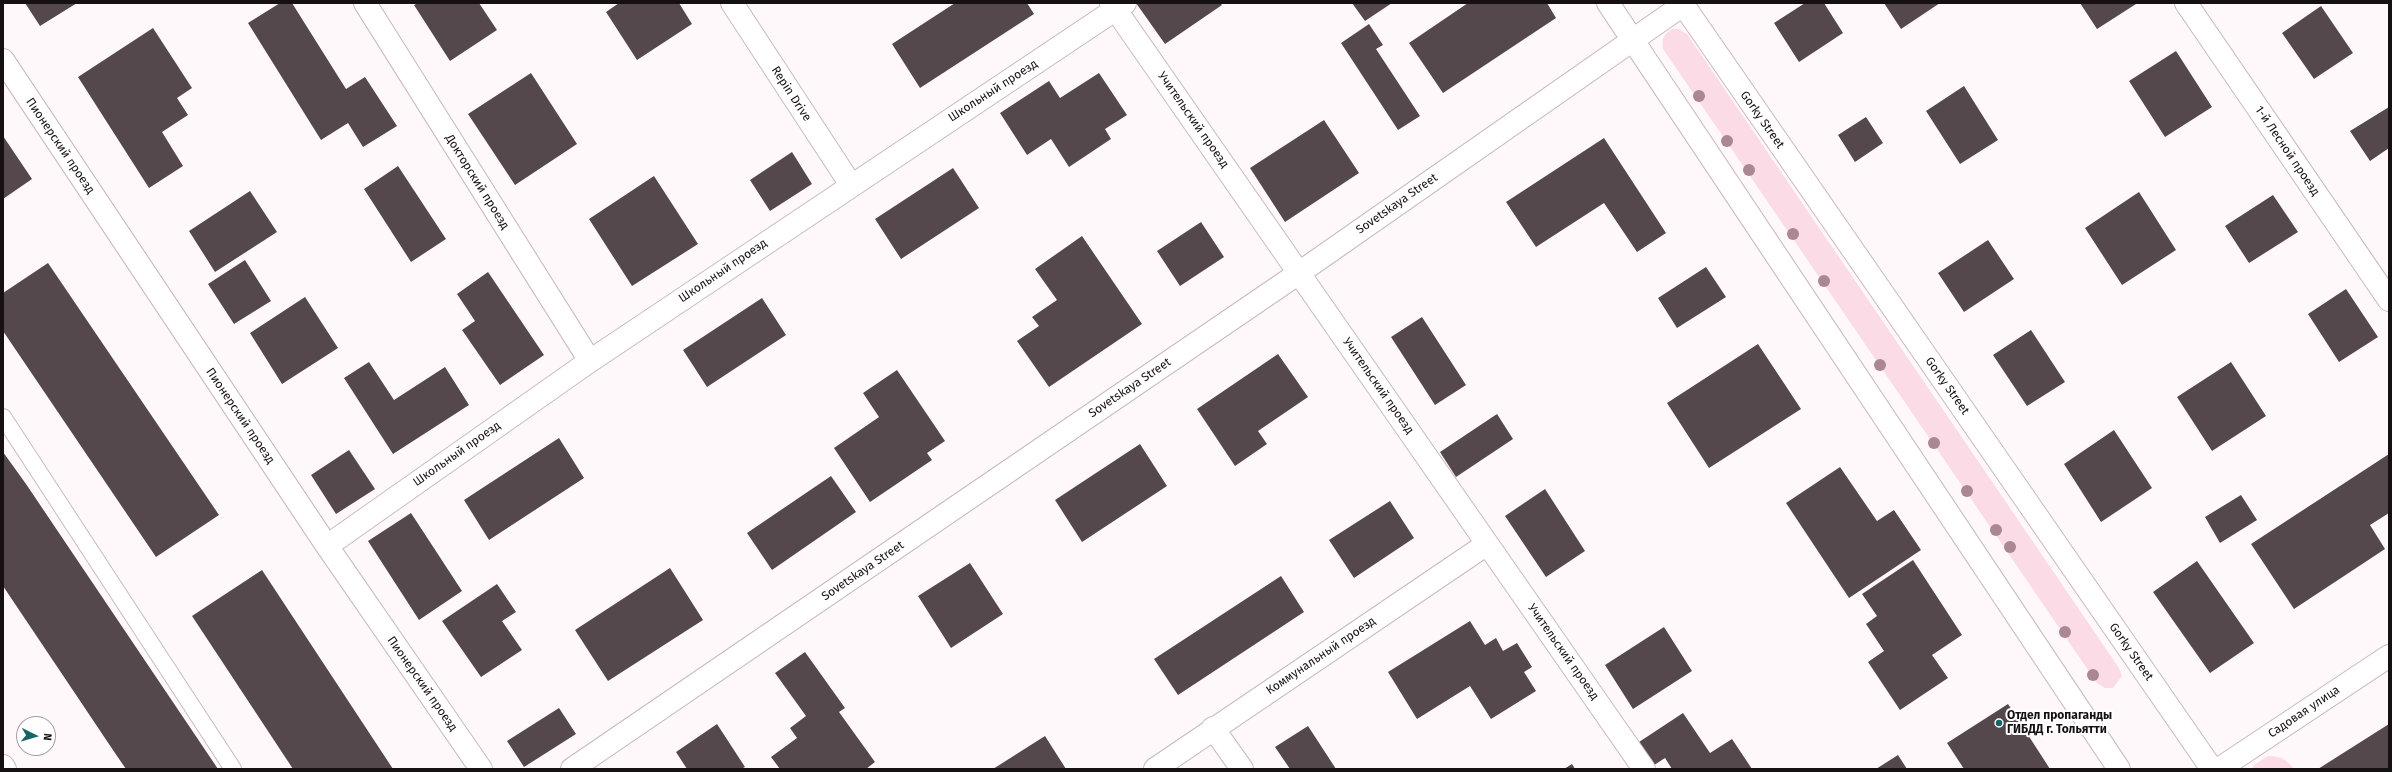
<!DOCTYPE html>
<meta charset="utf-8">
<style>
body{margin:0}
#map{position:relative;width:2392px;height:772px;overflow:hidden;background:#fff8fa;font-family:"Fira Sans",sans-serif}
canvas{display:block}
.frame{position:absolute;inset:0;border:4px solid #161012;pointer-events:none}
.north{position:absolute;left:16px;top:716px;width:40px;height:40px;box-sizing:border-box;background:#fff;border:1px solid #a29fa0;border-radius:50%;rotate:95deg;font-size:11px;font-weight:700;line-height:16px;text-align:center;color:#161012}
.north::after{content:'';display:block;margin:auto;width:14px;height:18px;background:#176565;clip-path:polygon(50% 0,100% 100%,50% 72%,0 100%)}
</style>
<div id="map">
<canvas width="2392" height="772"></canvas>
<div class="frame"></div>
<div class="north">N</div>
</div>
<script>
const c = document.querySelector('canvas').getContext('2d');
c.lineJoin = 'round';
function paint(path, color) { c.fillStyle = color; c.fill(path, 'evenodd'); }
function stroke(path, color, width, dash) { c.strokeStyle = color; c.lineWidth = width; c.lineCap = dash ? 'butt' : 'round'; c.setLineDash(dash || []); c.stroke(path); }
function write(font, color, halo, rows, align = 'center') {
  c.font = font + ' "Fira Sans",sans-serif'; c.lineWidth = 4; c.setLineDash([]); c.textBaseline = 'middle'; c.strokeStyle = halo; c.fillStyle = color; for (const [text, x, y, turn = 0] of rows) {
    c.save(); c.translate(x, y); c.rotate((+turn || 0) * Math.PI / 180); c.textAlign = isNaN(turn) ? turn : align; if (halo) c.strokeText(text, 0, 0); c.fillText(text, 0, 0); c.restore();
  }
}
paint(new Path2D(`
 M 1672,29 L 1679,29 L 1687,34 L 2119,668 L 2122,676 L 2113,688 L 2105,688 L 2097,683 L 1663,49 C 1662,39 1663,35 1672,29 Z
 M 2268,756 C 2281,756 2286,759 2294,769 L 2252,769 L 2254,765 Z`), '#fbdce6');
paint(new Path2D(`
 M 25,3 L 77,3 L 40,26 Z
 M 280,3 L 292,3 L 346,89 L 365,77 L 397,126 L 363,147 L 348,123 L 321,140 L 248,23 Z
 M 418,3 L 479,3 L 497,30 L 450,61 L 414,5 Z
 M 619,3 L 679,3 L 692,24 L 637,60 L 606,12 Z
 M 955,3 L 1027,3 L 1034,14 L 920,88 L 892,44 Z
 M 1136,3 L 1220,3 L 1222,5 L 1165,44 Z
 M 1352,3 L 1392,3 L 1365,21 Z
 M 1468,3 L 1547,3 L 1556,18 L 1443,93 L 1409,43 Z
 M 1805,3 L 1824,3 L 1843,33 L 1799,62 L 1774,23 Z
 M 1884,3 L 1940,3 L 1901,29 Z
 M 2080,3 L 2135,3 L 2136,4 L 2097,29 Z
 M 2321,6 L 2353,53 L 2314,79 L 2282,33 Z
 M 1369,24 L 1383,45 L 1376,49 L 1420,116 L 1398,130 L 1341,43 Z
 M 153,28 L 192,88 L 177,98 L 188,115 L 162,132 L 183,166 L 149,188 L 78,77 Z
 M 2176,51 L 2212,107 L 2165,137 L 2129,81 Z
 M 531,73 L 577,144 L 515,185 L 468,114 Z
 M 1099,73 L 1127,115 L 1105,129 L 1111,139 L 1069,167 L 1051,139 L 1027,155 L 1000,113 L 1049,81 L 1060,98 Z
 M 1964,86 L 1998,140 L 1960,164 L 1926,111 Z
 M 2389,107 L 2389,148 L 2370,161 L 2350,131 Z
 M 1866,117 L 1883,143 L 1855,162 L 1838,135 Z
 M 1324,120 L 1359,173 L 1285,222 L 1250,168 Z
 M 3,136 L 32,179 L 3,199 Z
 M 1604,138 L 1666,233 L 1637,252 L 1604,203 L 1536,247 L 1506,202 Z
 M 792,152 L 812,184 L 770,211 L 750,180 Z
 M 398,166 L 446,239 L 411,262 L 364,189 Z
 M 953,168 L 979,208 L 901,259 L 875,219 Z
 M 654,176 L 698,244 L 632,286 L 589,219 Z
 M 250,191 L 277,232 L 215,272 L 189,231 Z
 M 2139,192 L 2176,250 L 2122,285 L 2085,228 Z
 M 2273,195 L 2298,232 L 2249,263 L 2225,226 Z
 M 1201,222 L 1224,257 L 1180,286 L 1157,251 Z
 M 1082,236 L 1142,324 L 1049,387 L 1017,341 L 1039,326 L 1032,317 L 1057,300 L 1035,269 Z
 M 1988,240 L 2014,279 L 1964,312 L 1938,273 Z
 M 245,260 L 271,301 L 234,324 L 208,284 Z
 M 48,263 L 219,515 L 156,557 L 3,331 L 3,293 Z
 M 1706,267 L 1726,297 L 1677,328 L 1658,298 Z
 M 488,272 L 544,355 L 500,385 L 462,330 L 475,321 L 457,294 Z
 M 2346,289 L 2378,337 L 2339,362 L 2308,314 Z
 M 305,297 L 338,348 L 282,384 L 250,333 Z
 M 762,298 L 786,335 L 707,387 L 683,350 Z
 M 1422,317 L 1466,385 L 1435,405 L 1391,337 Z
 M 2031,330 L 2065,382 L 2027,406 L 1993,355 Z
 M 1758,344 L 1801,409 L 1709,468 L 1667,403 Z
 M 1278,354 L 1308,397 L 1258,431 L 1267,444 L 1235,466 L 1197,409 Z
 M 369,362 L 394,400 L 445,367 L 469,405 L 393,454 L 344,378 Z
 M 2231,362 L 2266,416 L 2212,451 L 2177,397 Z
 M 897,370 L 945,441 L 927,453 L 932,460 L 870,502 L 834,448 L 879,417 L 863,393 Z
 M 1497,414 L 1513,439 L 1456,477 L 1440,452 Z
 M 2114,430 L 2152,488 L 2101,522 L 2064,464 Z
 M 559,438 L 584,478 L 489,540 L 464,500 Z
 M 1140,444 L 1167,486 L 1082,542 L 1055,500 Z
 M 349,450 L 375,489 L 336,514 L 311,475 Z
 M 3,452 L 26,484 L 218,769 L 126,769 L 117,756 L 3,586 Z
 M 2389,454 L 2389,513 L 2370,525 L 2385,549 L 2294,609 L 2251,544 Z
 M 1840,467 L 1877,521 L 1894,510 L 1921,550 L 1849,598 L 1786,503 Z
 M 831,476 L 856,512 L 772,570 L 747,533 Z
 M 1545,489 L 1585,551 L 1546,577 L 1505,516 Z
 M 2241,495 L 2257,520 L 2220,543 L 2205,517 Z
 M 1390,501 L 1414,538 L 1354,578 L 1329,540 Z
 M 411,513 L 462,591 L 419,620 L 368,541 Z
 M 1913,560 L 1962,635 L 1932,655 L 1948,678 L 1900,710 L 1868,662 L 1884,651 L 1866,624 L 1877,616 L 1862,594 Z
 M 2197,561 L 2254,643 L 2210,673 L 2153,592 Z
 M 970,563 L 1003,614 L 951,648 L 918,596 Z
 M 670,568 L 703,620 L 608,681 L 575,630 Z
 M 262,570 L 393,769 L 293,769 L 192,616 Z
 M 1281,576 L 1304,612 L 1178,695 L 1154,659 Z
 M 497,584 L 516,612 L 502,621 L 522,650 L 481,677 L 442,621 Z
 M 1470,621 L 1485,645 L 1496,638 L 1503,651 L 1517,643 L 1532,667 L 1524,672 L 1536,691 L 1491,719 L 1470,686 L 1417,719 L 1388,672 Z
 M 1664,627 L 1692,671 L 1633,709 L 1605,665 Z
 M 805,652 L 845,708 L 839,712 L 875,762 L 866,769 L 780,769 L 771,757 L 797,738 L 790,728 L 806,716 L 775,673 Z
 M 2008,704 L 2050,769 L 1964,769 L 1947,743 Z
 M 559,708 L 576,734 L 524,767 L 507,741 Z
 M 1683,713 L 1710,753 L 1732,739 L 1752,769 L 1672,769 L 1665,758 L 1648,769 L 1633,746 Z
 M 717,724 L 745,767 L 741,769 L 687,769 L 676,752 Z
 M 2389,724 L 2388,769 L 2318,769 Z
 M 1308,726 L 1336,769 L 1290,769 L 1275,747 Z
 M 1045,736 L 1066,769 L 993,769 Z
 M 1898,755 L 1907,769 L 1876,769 Z
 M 1572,764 L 1575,769 L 1564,769 Z`), '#55484c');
const service = new Path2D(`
 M 3,417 L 233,769`);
const minor = new Path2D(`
 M 365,3 L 590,361
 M 732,3 L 851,185
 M 1111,3 L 1644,769
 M 2186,3 L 2389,300
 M 3,60 L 327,546 L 481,769
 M 327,546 L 590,361 L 1125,3
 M 1213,728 L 1242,769
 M 1155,769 L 1487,544
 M 2219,769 L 2389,656`);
const secondary = new Path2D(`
 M 1608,3 L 2119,769
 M 1682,3 L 2212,769
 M 572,769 L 1299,273 L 1683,5`);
const primary = new Path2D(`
 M 3,766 L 5,769`);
stroke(service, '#cab9be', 18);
stroke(minor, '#cab9be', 24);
stroke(secondary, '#cab9be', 24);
stroke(primary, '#cab9be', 24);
stroke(service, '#fff', 16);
stroke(minor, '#fff', 22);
stroke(secondary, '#fff', 22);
stroke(primary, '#fff', 22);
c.fillStyle = '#ab8695';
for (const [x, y] of [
 [1699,96],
 [1727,141],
 [1749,170],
 [1793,234],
 [1824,281],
 [1880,365],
 [1934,443],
 [1967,491],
 [1996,530],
 [2010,547],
 [2065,632],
 [2093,675]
]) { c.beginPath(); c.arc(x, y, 6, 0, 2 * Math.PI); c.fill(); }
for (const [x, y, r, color] of [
 [1999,723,4,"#176565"]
]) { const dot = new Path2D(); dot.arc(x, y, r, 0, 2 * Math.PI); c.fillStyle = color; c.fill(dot); stroke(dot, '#fff', 1.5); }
write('12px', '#161012', '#fff', [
 ["Школьный проезд",993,91,-33],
 ["Repin Drive",791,94,57],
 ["Учительский проезд",1193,120,55],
 ["Gorky Street",1762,120,55],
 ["Пионерский проезд",60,146,56],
 ["1-й Лесной проезд",2287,151,56],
 ["Докторский проезд",477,182,58],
 ["Sovetskaya Street",1397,204,-35],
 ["Школьный проезд",723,271,-34],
 ["Учительский проезд",1378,386,55],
 ["Gorky Street",1947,386,55],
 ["Sovetskaya Street",1130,388,-34],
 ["Пионерский проезд",240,416,56],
 ["Школьный проезд",457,454,-35],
 ["Sovetskaya Street",863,571,-34],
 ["Учительский проезд",1563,652,55],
 ["Gorky Street",2131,652,55],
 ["Коммунальный проезд",1321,656,-34],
 ["Пионерский проезд",422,684,55],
 ["Садовая улица",2304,712,-34]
]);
write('bold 12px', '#161012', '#fff', [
 ["Отдел пропаганды",2007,716],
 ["ГИБДД г. Тольятти",2007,730]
], 'left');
</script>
